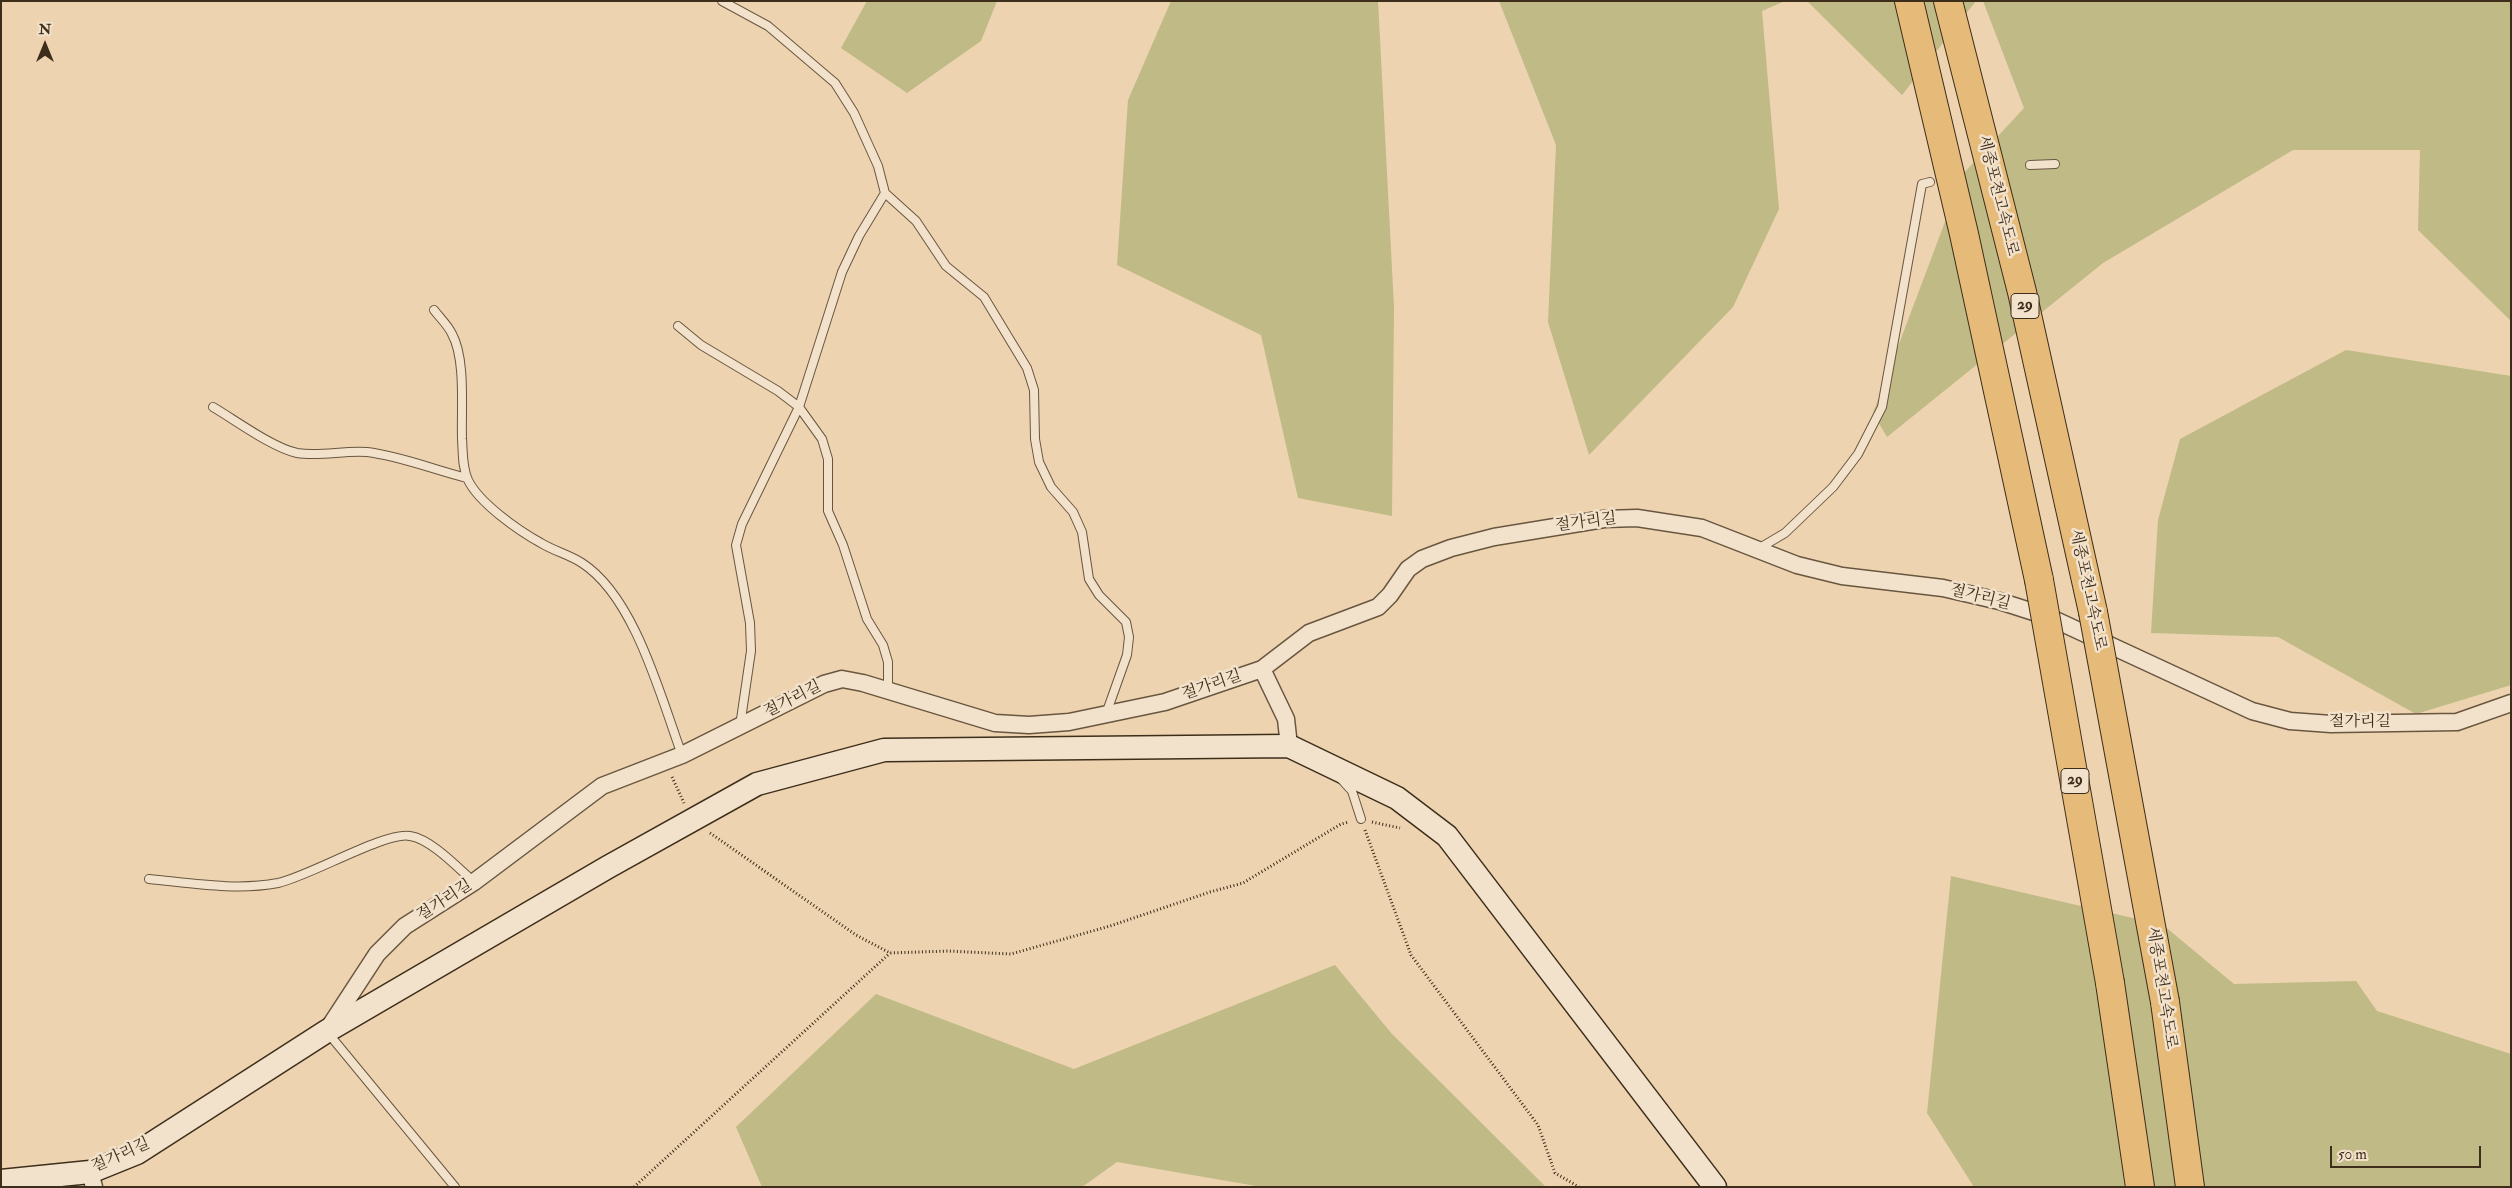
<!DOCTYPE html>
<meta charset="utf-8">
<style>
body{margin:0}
#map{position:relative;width:2512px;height:1188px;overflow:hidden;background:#edd3af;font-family:"IM FELL Double Pica",serif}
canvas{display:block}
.frame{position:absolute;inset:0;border:2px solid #3d2d1b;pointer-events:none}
.north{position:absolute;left:20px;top:20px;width:50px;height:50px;-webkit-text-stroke:4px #f3e2cb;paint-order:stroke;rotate:0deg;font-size:14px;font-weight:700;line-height:20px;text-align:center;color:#3d2d1b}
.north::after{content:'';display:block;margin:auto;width:18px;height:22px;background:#3d2d1b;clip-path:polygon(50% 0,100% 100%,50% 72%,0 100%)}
.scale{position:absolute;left:2330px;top:1146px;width:151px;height:22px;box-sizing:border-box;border:2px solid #3d2d1b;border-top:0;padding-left:6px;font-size:15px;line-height:18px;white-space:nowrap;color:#3d2d1b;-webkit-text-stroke:4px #f3e2cb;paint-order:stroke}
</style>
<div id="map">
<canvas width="2512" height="1188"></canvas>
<div class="frame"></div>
<div class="north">N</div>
<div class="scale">50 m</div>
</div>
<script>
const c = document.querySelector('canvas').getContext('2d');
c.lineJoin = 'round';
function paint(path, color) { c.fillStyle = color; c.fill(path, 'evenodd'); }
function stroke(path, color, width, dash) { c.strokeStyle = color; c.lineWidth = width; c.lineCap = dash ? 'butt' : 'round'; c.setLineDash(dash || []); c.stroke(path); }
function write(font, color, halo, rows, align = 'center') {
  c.font = font + ' "IM FELL Double Pica","Noto Serif KR",serif'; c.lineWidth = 5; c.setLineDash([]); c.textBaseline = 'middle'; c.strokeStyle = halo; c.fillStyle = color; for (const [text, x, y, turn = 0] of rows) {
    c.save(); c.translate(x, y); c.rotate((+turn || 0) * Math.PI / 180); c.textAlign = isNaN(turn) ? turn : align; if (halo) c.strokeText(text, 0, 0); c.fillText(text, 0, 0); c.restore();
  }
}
paint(new Path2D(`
 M 867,1 L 997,1 L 981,41 L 907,93 L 841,48 Z
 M 1171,1 L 1378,1 L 1394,307 L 1392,516 L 1298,498 L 1261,335 L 1117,265 L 1128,100 Z
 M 1499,1 L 1785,1 L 1762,11 L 1779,209 L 1733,307 L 1589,455 L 1548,322 L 1556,145 Z
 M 1807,1 L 1976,1 L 1902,95 Z
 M 1983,1 L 2511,1 L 2511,321 L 2418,230 L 2420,150 L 2293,150 L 2103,263 L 1887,437 L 1873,413 L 1963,174 L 2024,108 Z
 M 2346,350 L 2511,376 L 2511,685 L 2416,714 L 2278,637 L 2151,633 L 2158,520 L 2180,439 Z
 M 1951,876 L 2163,925 L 2234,984 L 2356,981 L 2377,1011 L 2511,1054 L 2511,1187 L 1974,1187 L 1927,1113 Z
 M 1335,965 L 1392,1034 L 1546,1187 L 1262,1187 L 1117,1162 L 1082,1187 L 762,1187 L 736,1127 L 876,994 L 1074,1069 Z`), '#bfba86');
const lane = new Path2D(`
 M 722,1 L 768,26 L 835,83 L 854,113 L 878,166 L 885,193 L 916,221 L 946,266 L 984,297 L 1027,368 L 1034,390 L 1035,439 L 1039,462 L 1051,487 L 1073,512 L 1082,532 L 1089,579 L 1099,595 L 1126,622 L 1129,637 L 1127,655 L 1106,714
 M 2030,165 L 2055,164
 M 434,310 C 440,318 448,325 452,334 C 466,359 461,410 462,439 C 463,452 462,467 468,480 C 479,503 519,531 541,543 C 554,551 570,555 582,563 C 635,597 661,698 682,755
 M 678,326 L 701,345 L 778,391 L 799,407 L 822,439 L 828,459 L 828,511 L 843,545 L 867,619 L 883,645 L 888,662 L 888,689
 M 213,407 C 235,420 273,448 297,453 C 320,457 344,450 367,452 C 401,456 434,470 467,478
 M 1758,549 L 1785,533 L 1833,487 L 1858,454 L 1882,407 L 1922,184 L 1930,182
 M 740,726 L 751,651 L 750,623 L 736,545 L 742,524 L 799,407 L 842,272 L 859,236 L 885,193
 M 1342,780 L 1352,791 L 1361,819
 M 149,879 C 191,883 236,891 278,883 C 310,876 386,831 410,836 C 431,839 458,868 474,882
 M 328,1033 L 455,1187`);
const street = new Path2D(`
 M 1262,669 L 1286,719 L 1289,746
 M 328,1029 L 377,954 L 405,926 L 474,882 L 602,786 L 682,755 L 824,684 L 842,679 L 863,683 L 995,723 L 1029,725 L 1069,722 L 1165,702 L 1262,669 L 1309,633 L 1378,607 L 1390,595 L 1408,569 L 1422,559 L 1451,548 L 1494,537 L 1604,519 L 1637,518 L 1702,528 L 1797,565 L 1842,576 L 1943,588 L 1999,601 L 2049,617 L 2252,711 L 2290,721 L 2331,724 L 2457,722 L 2511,703
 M 90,1172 L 94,1187`);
const secondary = new Path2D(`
 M 1,1181 L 90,1172 L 137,1153 L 327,1031 L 608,867 L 757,784 L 884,750 L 1289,746 L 1397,798 L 1447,836 L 1715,1187`);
const highway = new Path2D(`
 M 1909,1 L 1964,234 L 2039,580
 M 1948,1 L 2022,292 L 2093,612
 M 2110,983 L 2140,1187
 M 2165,1002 L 2190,1187`);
stroke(lane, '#695640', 10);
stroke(street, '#695640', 19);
stroke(secondary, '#3d2d1b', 25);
stroke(highway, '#3d2d1b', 30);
stroke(new Path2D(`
 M 672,777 L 684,803
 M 1372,822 L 1400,828
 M 1365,830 L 1411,955 L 1538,1125 L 1555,1173 L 1579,1187
 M 710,833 L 856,935 L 890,953 L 948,951 L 1011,954 L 1110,926 L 1210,892 L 1243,883 L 1341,824 L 1349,822
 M 634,1187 L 890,953`), '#3d2d1b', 3, [1, 2.5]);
stroke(lane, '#f3e2cb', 8);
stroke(street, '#f3e2cb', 16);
stroke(secondary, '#f3e2cb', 22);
stroke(highway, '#e6ba78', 28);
const highwayBridge = new Path2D(`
 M 2039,580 L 2110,983
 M 2093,612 L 2165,1002`);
stroke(highwayBridge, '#3d2d1b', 30, []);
stroke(highwayBridge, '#e6ba78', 28);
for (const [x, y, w] of [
 [2025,306,28],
 [2075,781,28]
]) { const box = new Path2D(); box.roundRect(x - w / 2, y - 12.5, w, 25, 4); c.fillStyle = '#f3e2cb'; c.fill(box); stroke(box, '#3d2d1b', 1); }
write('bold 15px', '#3d2d1b', null, [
 ["29",2025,306],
 ["29",2075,781]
]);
write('16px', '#3d2d1b', '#f3e2cb', [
 ["세종포천고속도로",1997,196,76],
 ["절가리길",1586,523,-7],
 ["세종포천고속도로",2087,590,78],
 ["절가리길",1980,598,14],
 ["절가리길",1212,686,-19],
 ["절가리길",793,700,-27],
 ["절가리길",2360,723],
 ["절가리길",445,901,-33],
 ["세종포천고속도로",2161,988,81],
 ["절가리길",121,1156,-24]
]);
</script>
